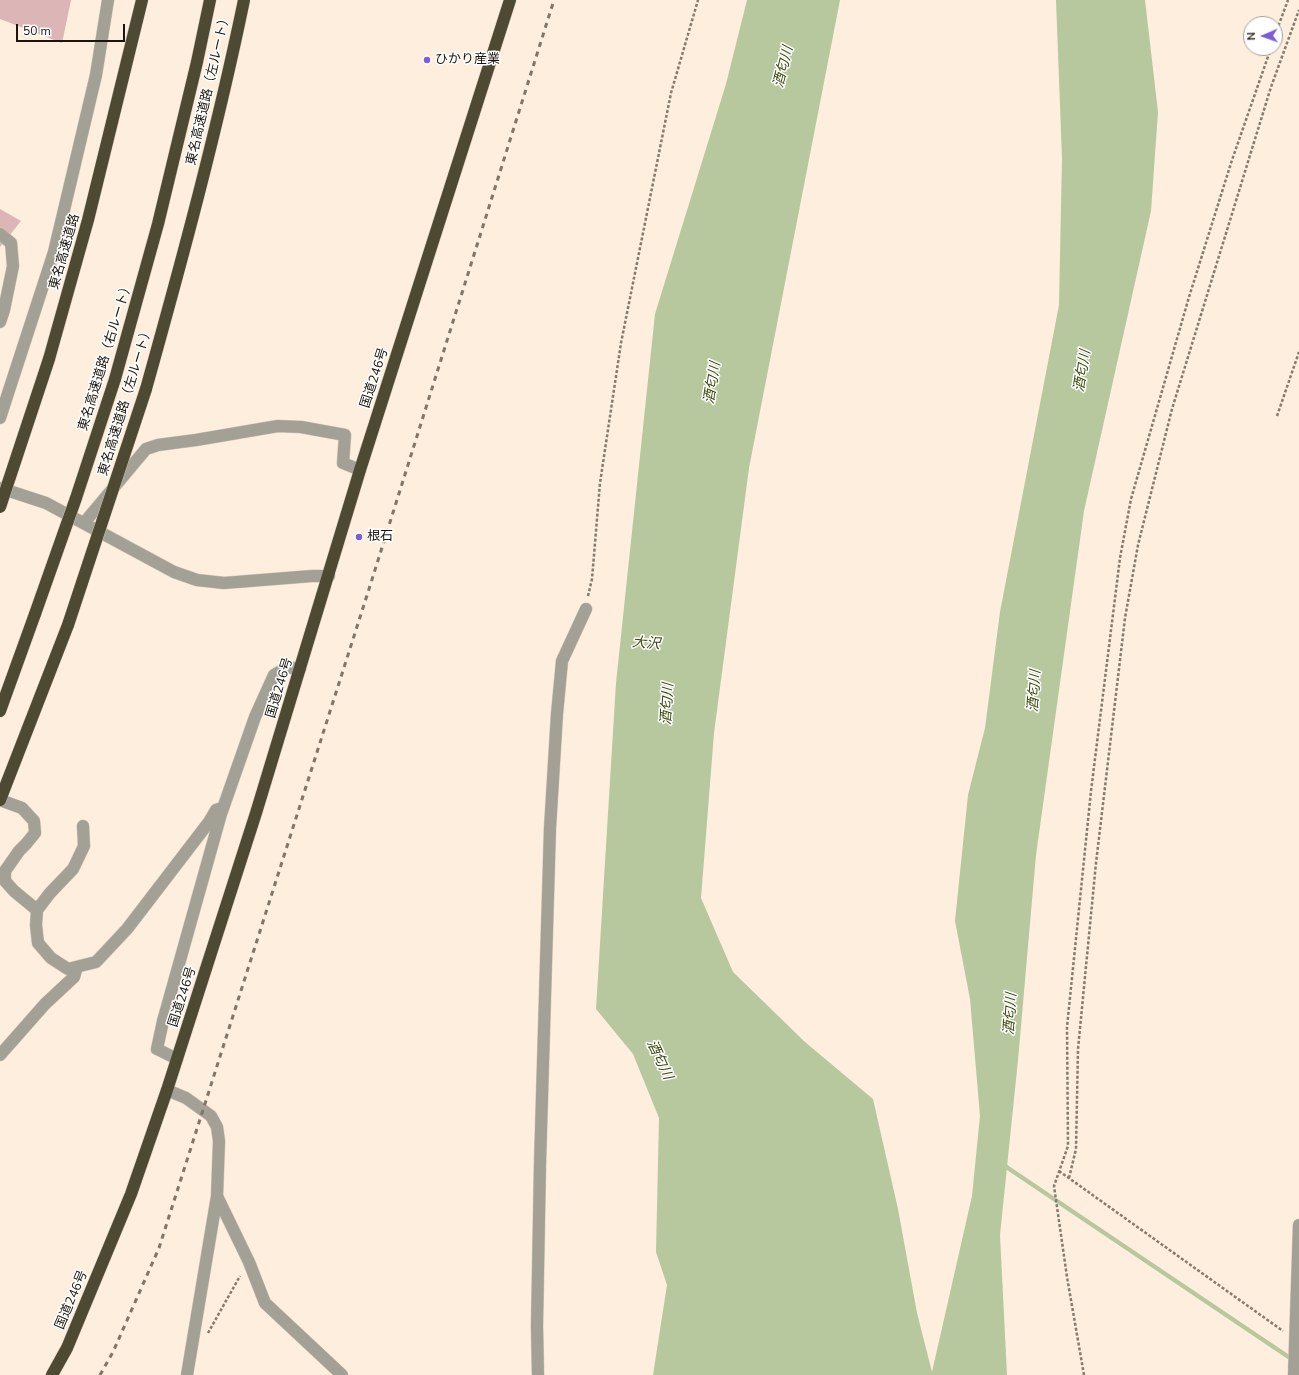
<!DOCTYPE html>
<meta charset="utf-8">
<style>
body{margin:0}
#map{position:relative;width:1299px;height:1375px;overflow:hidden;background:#fdeedd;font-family:"Nunito Sans",sans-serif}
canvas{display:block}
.north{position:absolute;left:1243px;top:16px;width:40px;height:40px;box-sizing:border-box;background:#fff;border:1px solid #a4a19e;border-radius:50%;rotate:268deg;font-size:11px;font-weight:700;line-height:16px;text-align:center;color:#1b150d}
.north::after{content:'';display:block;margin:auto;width:14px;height:18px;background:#7d5cd6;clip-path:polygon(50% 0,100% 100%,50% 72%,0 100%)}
.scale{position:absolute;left:16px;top:24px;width:109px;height:18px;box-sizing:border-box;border:2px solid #1b150d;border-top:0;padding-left:5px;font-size:12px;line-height:14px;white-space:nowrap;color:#1b150d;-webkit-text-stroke:3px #fff;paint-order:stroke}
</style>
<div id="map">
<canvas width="1299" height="1375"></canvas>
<div class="north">N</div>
<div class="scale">50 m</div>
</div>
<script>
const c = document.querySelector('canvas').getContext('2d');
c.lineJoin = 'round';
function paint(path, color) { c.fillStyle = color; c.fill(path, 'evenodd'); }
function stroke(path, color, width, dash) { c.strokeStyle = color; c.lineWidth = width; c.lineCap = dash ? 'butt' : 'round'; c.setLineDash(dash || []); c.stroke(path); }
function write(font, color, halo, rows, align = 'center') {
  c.font = font + ' "Nunito Sans","Noto Sans JP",sans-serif'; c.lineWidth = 3; c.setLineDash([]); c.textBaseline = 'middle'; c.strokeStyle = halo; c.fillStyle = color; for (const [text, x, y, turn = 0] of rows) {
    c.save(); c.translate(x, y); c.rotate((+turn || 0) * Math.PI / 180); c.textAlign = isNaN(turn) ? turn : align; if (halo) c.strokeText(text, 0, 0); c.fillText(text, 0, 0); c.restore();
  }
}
paint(new Path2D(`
 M 0,0 L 71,0 L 62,43 L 0,19 Z
 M 0,209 L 21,221 L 0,247 Z`), '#dcb5b6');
paint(new Path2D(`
 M 747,0 L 840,0 L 749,468 L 714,733 L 701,898 L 733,972 L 805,1042 L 873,1099 L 898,1209 L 917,1313 L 932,1372 L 972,1196 L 980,1116 L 970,999 L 955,921 L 968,795 L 985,728 L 1000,612 L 1059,305 L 1062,158 L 1056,0 L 1145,0 L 1158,112 L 1151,211 L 1084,511 L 1036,855 L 1018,1060 L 1000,1235 L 1007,1375 L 653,1375 L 667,1285 L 656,1252 L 659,1118 L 633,1054 L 596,1009 L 616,683 L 655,314 L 726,84 Z`), '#b7c79e');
stroke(new Path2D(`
 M 1002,1164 L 1293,1360`), '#b7c79e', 4.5);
const minor = new Path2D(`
 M 0,234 L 11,243 L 13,266 L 4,310 L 0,322
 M 0,418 L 54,252 L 96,75 L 108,0
 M 0,488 L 46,503 L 174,572 L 197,580 L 224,583 L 312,576 L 329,576
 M 84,523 L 146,449 L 158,445 L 196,440 L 278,426 L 301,427 L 345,435 L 343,463 L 360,470
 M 0,800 L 22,808 L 34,821 L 35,833 L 26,844 L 19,851 L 5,871 L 5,881 L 14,891 L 37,910
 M 83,826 L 84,846 L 73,869 L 50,893 L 37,910 L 36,925 L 38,943 L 51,958 L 68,969 L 96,962 L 127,929 L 209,822 L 216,810 L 222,808
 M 0,1055 L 45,1004 L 74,977 L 77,967
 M 177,1059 L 157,1049 L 163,1021 L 221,814 L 255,717 L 274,675 L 287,667 L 300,669
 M 167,1090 L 186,1098 L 211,1116 L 217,1127 L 219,1141 L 217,1196 L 187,1375
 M 217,1196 L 249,1262 L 265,1303 L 342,1375
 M 538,1375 L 537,1326 L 540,1164 L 550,828 L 557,714 L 562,661 L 586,609
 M 1294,1375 L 1299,1225`);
const highway = new Path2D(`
 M 49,359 L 88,220 L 142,0
 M 115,379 L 158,224 L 197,62 L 210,0
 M 146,389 C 182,260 217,131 244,0
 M 0,711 L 35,614
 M 0,800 L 68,625
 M 52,1375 L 67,1348 L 131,1194 L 167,1090 L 256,813 L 360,470 L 510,0`);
stroke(minor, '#d9cbbc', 13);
stroke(highway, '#d9cbbc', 13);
stroke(new Path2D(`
 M 1275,35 L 1288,0
 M 1277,416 L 1299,352
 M 588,596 L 592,579 L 600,483 L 621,343 L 671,93 L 698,0
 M 1059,1171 L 1283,1331
 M 1069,1178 L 1076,1149 L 1078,1049 L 1096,863 L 1125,618 L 1138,545 L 1172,409 L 1271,87 L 1299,10
 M 208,1333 L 240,1276
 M 1084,1375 L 1067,1277 L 1054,1186 L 1068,1146 L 1067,1027 L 1091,791 L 1120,558 L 1131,499 L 1189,297 L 1232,160 L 1271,48`), '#847a6d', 2.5, [3, 2]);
stroke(minor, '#a3a196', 12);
stroke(highway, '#4e4933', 12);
stroke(new Path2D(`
 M 100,1375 L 113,1352 L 159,1248 L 369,589 L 554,0`), '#7f7569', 3, [5, 5]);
const highwayBridge = new Path2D(`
 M 0,507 L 49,359
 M 35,614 L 76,498 L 115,379
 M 68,625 L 146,389`);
stroke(highwayBridge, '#d9cbbc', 13, []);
stroke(highwayBridge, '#4e4933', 12);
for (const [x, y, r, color] of [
 [427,60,4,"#7d5cd6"],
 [359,537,4,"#7d5cd6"]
]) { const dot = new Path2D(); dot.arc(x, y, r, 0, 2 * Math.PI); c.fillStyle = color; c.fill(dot); stroke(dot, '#fff', 1.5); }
write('13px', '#1b150d', '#fff', [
 ["ひかり産業",435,60],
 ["根石",367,537]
], 'left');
write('13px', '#1b150d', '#fff', [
 ["東名高速道路（左ルート）",209,89,-77],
 ["東名高速道路",65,252,-74],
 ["東名高速道路（右ルート）",106,356,-73],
 ["国道246号",375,378,-72],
 ["東名高速道路（左ルート）",126,401,-73],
 ["国道246号",280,688,-73],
 ["国道246号",183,997,-72],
 ["国道246号",72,1300,-67]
]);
write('italic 14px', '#364908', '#fff', [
 ["酒匂川",784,67,-76],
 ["酒匂川",1083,371,-81],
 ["酒匂川",713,383,-81],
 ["大沢",646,644,5],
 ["酒匂川",1035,691,-86],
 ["酒匂川",668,704,-87],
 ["酒匂川",1011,1014,-86],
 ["酒匂川",659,1060,65]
]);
</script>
